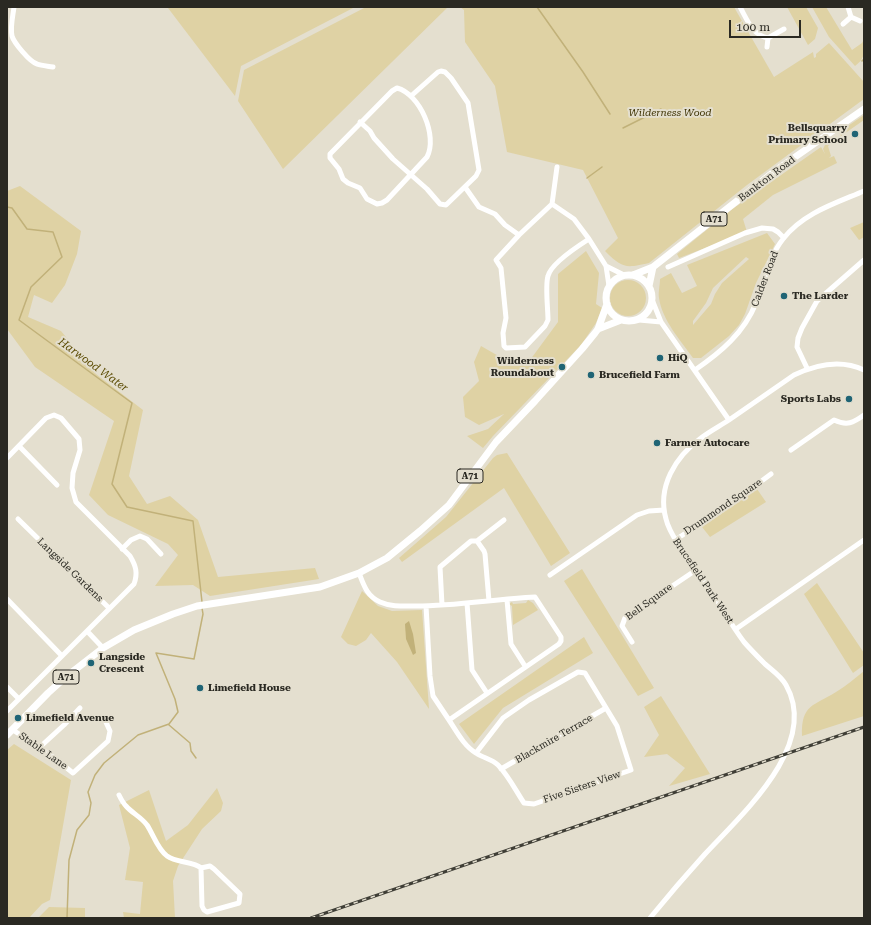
<!DOCTYPE html>
<style>
body{margin:0}
#map{position:relative;width:871px;height:925px;overflow:hidden;background:#e4dfcf;font-family:"Roboto Serif",serif}
canvas{display:block}
.frame{position:absolute;inset:0;border:8px solid #2a2922;pointer-events:none}
.scale{position:absolute;left:729px;top:20px;width:72px;height:18px;box-sizing:border-box;border:2px solid #2a2922;border-top:0;padding-left:5px;font-size:12px;line-height:14px;white-space:nowrap;color:#2a2922;-webkit-text-stroke:3px #e4dfcf;paint-order:stroke}
</style>
<div id="map">
<canvas width="871" height="925"></canvas>
<div class="frame"></div>
<div class="scale">100 m</div>
</div>
<script>
const c = document.querySelector('canvas').getContext('2d');
c.lineJoin = 'round';
function paint(path, color) { c.fillStyle = color; c.fill(path, 'evenodd'); }
function stroke(path, color, width, dash) { c.strokeStyle = color; c.lineWidth = width; c.lineCap = dash ? 'butt' : 'round'; c.setLineDash(dash || []); c.stroke(path); }
function write(font, color, halo, rows, align = 'center') {
  c.font = font + ' "Roboto Serif",serif'; c.lineWidth = 4; c.setLineDash([]); c.textBaseline = 'middle'; c.strokeStyle = halo; c.fillStyle = color; for (const [text, x, y, turn = 0] of rows) {
    c.save(); c.translate(x, y); c.rotate((+turn || 0) * Math.PI / 180); c.textAlign = isNaN(turn) ? turn : align; if (halo) c.strokeText(text, 0, 0); c.fillText(text, 0, 0); c.restore();
  }
}
paint(new Path2D(`
 M 169,7 L 355,7 L 241,66 L 235,96 L 168,8 Z
 M 366,7 L 448,7 L 283,169 L 238,101 L 244,70 Z
 M 460,7 L 734,7 L 774,77 L 813,52 L 814,58 L 816,57 L 816,54 L 829,43 L 864,82 L 864,99 L 747,185 L 649,263 C 626,268 623,269 605,251 L 618,238 L 583,170 L 507,152 L 495,86 L 465,42 L 464,10 Z
 M 787,7 L 806,7 L 818,28 L 815,39 L 808,45 Z
 M 812,7 L 826,7 L 852,50 L 862,43 L 864,39 C 864,52 866,58 855,66 L 829,37 Z
 M 864,115 L 864,120 L 841,136 L 839,132 Z
 M 836,136 L 839,139 L 828,146 L 831,156 L 829,158 L 834,156 L 837,163 L 773,195 L 743,219 L 747,232 L 679,258 L 677,254 L 731,210 L 821,147 L 825,154 L 823,149 L 825,145 Z
 M 20,186 L 81,231 L 77,254 L 65,285 L 52,303 L 34,295 L 28,317 L 61,331 L 96,374 L 143,410 L 129,476 L 147,504 L 170,496 L 198,520 L 218,577 L 315,568 L 319,579 L 210,596 L 193,585 L 155,586 L 178,555 L 168,544 L 108,515 L 89,495 L 114,421 L 35,367 L 7,329 L 7,191 Z
 M 864,222 L 864,237 L 859,240 L 850,228 Z
 M 767,233 L 775,244 L 756,283 L 745,314 L 739,325 L 729,336 L 701,358 L 693,358 C 681,341 662,320 659,298 C 658,292 660,286 660,279 L 671,273 L 682,293 L 697,286 L 687,265 ZM 746,257 L 749,259 L 722,283 L 715,294 L 711,304 L 693,325 L 693,321 L 706,303 L 713,288 Z
 M 586,251 L 599,273 L 596,304 L 602,308 L 596,323 L 581,345 L 493,436 L 483,448 L 467,436 L 488,429 L 504,414 L 479,425 L 465,417 L 463,397 L 479,381 L 474,362 L 481,346 L 502,358 L 530,360 L 558,322 L 558,274 Z
 M610 298a18 18 0 1 1 36 0a18 18 0 1 1-36 0Z
 M 507,453 L 570,553 L 551,566 L 504,488 L 402,562 L 399,558 L 446,517 L 493,458 L 497,455 Z
 M 757,489 L 766,502 L 710,537 L 702,527 Z
 M 582,569 L 654,688 L 638,696 L 564,581 Z
 M 817,583 L 864,653 L 864,665 L 853,673 L 804,594 Z
 M 362,591 L 378,606 L 392,611 L 422,610 L 429,709 L 397,662 L 371,633 L 366,640 L 356,646 L 348,644 L 341,637 Z
 M 528,600 L 533,603 L 538,610 L 513,625 L 512,606 L 509,604 L 512,602 L 513,604 L 526,603 Z
 M 584,637 L 593,653 L 503,708 L 474,744 L 459,724 Z
 M 864,671 L 864,716 L 802,736 C 801,704 814,706 836,692 C 846,686 855,678 864,671 Z
 M 661,696 L 710,774 L 669,786 L 685,768 L 667,754 L 644,757 L 659,735 L 644,707 Z
 M 14,744 L 71,780 L 50,900 L 42,904 L 29,918 L 7,918 L 7,750 Z
 M 217,788 L 223,803 L 221,811 L 202,829 L 178,866 L 173,881 L 175,918 L 124,918 L 123,912 L 140,914 L 143,882 L 125,880 L 130,848 L 119,805 L 149,790 L 166,841 L 188,825 Z
 M 49,907 L 85,908 L 85,918 L 38,918 Z`), '#dfd2a4');
paint(new Path2D(`
 M 409,621 L 413,634 L 416,653 L 413,655 L 406,639 L 405,624 Z`), '#c1b179');
stroke(new Path2D(`
 M 537,7 L 583,72 L 610,114
 M 862,61 L 864,59
 M 623,128 L 661,109
 M 587,178 L 602,167
 M 7,207 L 12,208 L 27,229 L 53,232 L 62,257 L 31,287 L 19,320 L 132,403 L 112,484 L 127,507 L 193,521 L 202,602
 M 169,725 L 190,743 L 191,751 L 196,758
 M 67,918 L 69,860 L 77,830 L 89,815 L 91,803 L 88,792 L 95,775 L 104,763 L 138,735 L 169,724 L 178,712 L 175,699 L 156,653 L 194,659 L 203,614 L 202,608`), '#c1b179', 1.5);
stroke(new Path2D(`
 M 14,7 C 13,16 10,27 12,36 C 14,43 30,62 37,64 C 42,66 48,66 53,67
 M 740,7 C 747,19 752,35 768,38 L 784,29
 M 848,7 L 851,17 L 860,21
 M 843,24 L 851,17
 M 767,47 L 768,38
 M 397,88 C 420,94 438,136 427,157 L 387,200 L 382,203 L 377,204 L 367,199 L 360,188 L 348,183 L 343,179 L 339,169 L 330,158 L 330,154 L 392,91 Z
 M 360,122 L 370,131 L 374,138 L 393,159 L 427,189 L 440,204 L 446,205 L 476,176 L 479,170 L 468,103 L 451,78 L 445,72 L 441,71 L 438,72 L 411,96
 M 465,187 L 479,207 L 495,214 L 505,225 L 519,235
 M 552,204 L 557,167
 M 589,239 C 578,246 551,264 548,276 C 545,285 548,309 548,320 L 545,326 L 525,347 L 506,348 L 504,346 L 503,333 L 506,318 L 501,268 L 496,260 L 519,235 L 552,204 L 574,219 L 589,239 L 606,266 L 609,286
 M 606,266 L 624,275
 M 668,267 L 745,233 L 762,228 L 773,229 L 778,232 L 784,238
 M 653,302 L 661,322 L 729,420
 M 639,320 L 661,322
 M 807,368 L 797,347 L 798,338 L 802,328 L 817,301 L 864,260
 M 695,370 C 721,352 744,333 756,303 C 765,281 768,258 783,239 C 803,213 836,203 864,191
 M 19,446 L 57,485
 M 791,450 L 834,420 C 847,426 853,423 864,415
 M 7,458 L 46,418 L 54,415 L 61,418 L 79,439 L 80,450 L 73,473 L 72,488 L 76,502 L 130,556 C 136,566 138,573 134,584 L 7,711
 M 18,519 L 109,608
 M 675,540 L 732,503 L 771,474
 M 477,541 L 504,520
 M 122,549 L 131,540 L 140,536 L 147,539 L 161,554
 M 359,573 C 364,586 367,596 380,602 C 391,607 404,606 416,606 C 456,606 495,599 535,597 L 561,637 L 561,641 L 559,644 L 449,720 L 433,696 L 430,676 L 426,606
 M 550,575 L 637,515 L 649,511 L 664,510
 M 7,599 L 62,656
 M 507,600 L 511,644 L 525,666
 M 467,603 L 472,670 L 487,693
 M 442,605 L 440,567 L 471,541 L 477,541 L 484,551 L 485,554 L 489,601
 M 736,629 L 864,540
 M 87,631 L 103,648
 M 632,642 L 622,626 L 625,618 L 696,570
 M 7,687 L 19,699
 M 449,720 C 457,732 464,746 476,753 C 483,758 492,759 498,765 C 508,775 516,791 524,803 L 534,804 L 631,770 L 617,726 L 585,673 L 578,672 L 529,700 L 503,718 L 476,753
 M 13,730 L 52,756 L 73,773 L 108,741 L 110,731 L 104,718
 M 40,747 L 64,725 L 80,708
 M 501,769 L 606,708
 M 119,795 C 121,799 123,803 126,806 C 132,813 141,817 147,825 C 153,834 158,850 167,856 C 176,863 194,861 201,868 L 202,906 L 204,910 L 207,912 L 239,903 L 240,894 L 214,869 L 210,866 L 201,868
 M 650,918 C 668,896 686,875 705,854 C 742,814 820,745 786,685 C 781,676 773,671 765,664 C 758,657 751,650 744,642 C 732,626 722,608 711,591 C 700,575 689,560 678,544 C 673,536 668,528 666,519 C 657,487 675,457 701,438 C 710,431 720,426 729,420 C 751,405 772,390 794,375 C 817,364 841,359 864,370`), '#fff', 5);
stroke(new Path2D(`
 M606 298a23 23 0 1 1 46 0a23 23 0 1 1-46 0Z
 M 633,275 L 653,267 L 775,171 L 864,109
 M 649,286 L 653,267
 M 598,329 L 621,320
 M 7,735 L 48,693 L 67,676 L 103,648 L 134,630 L 173,614 L 197,606 L 320,587 L 359,573 L 387,558 L 420,531 L 449,505 L 496,442 L 535,401 L 582,349 L 595,333 L 598,329 L 607,304`), '#fff', 7);
const rail = new Path2D(`
 M 311,918 L 864,727`);
stroke(rail, '#3f3e36', 3);
stroke(rail, '#e4dfcf', 1.5, [4.5]);
for (const [x, y, r, color] of [
 [855,134,4,"#1f6475"],
 [784,296,4,"#1f6475"],
 [660,358,4,"#1f6475"],
 [562,367,4,"#1f6475"],
 [591,375,4,"#1f6475"],
 [849,399,4,"#1f6475"],
 [657,443,4,"#1f6475"],
 [91,663,4,"#1f6475"],
 [200,688,4,"#1f6475"],
 [18,718,4,"#1f6475"]
]) { const dot = new Path2D(); dot.arc(x, y, r, 0, 2 * Math.PI); c.fillStyle = color; c.fill(dot); stroke(dot, '#e4dfcf', 1.5); }
for (const [x, y, w] of [
 [714,219,26],
 [470,476,26],
 [66,677,26]
]) { const box = new Path2D(); box.roundRect(x - w / 2, y - 7, w, 14, 3); c.fillStyle = '#e4dfcf'; c.fill(box); stroke(box, '#2a2922', 1); }
write('bold 9px', '#2a2922', null, [
 ["A71",714,219],
 ["A71",470,476],
 ["A71",66,677]
]);
write('italic 10px', '#3e3303', '#e4dfcf', [
 ["Wilderness Wood",670,113]
]);
write('bold 10px', '#2a2922', '#e4dfcf', [
 ["Bellsquarry",847,128,"right"],
 ["Primary School",847,140,"right"],
 ["The Larder",792,296],
 ["HiQ",668,358],
 ["Wilderness",554,361,"right"],
 ["Roundabout",554,373,"right"],
 ["Brucefield Farm",599,375],
 ["Sports Labs",841,399,"right"],
 ["Farmer Autocare",665,443],
 ["Langside",99,657],
 ["Crescent",99,669],
 ["Limefield House",208,688],
 ["Limefield Avenue",26,718]
], 'left');
write('10px', '#2a2922', '#e4dfcf', [
 ["Bankton Road",767,179,-37],
 ["Calder Road",765,279,-69],
 ["Drummond Square",723,507,-34],
 ["Langside Gardens",70,570,44],
 ["Brucefield Park West",703,581,56],
 ["Bell Square",649,602,-36],
 ["Blackmire Terrace",554,739,-30],
 ["Stable Lane",43,751,35],
 ["Five Sisters View",582,787,-19]
]);
write('italic 11px', '#5a4a00', '#e4dfcf', [
 ["Harwood Water",93,365,36]
]);
</script>
